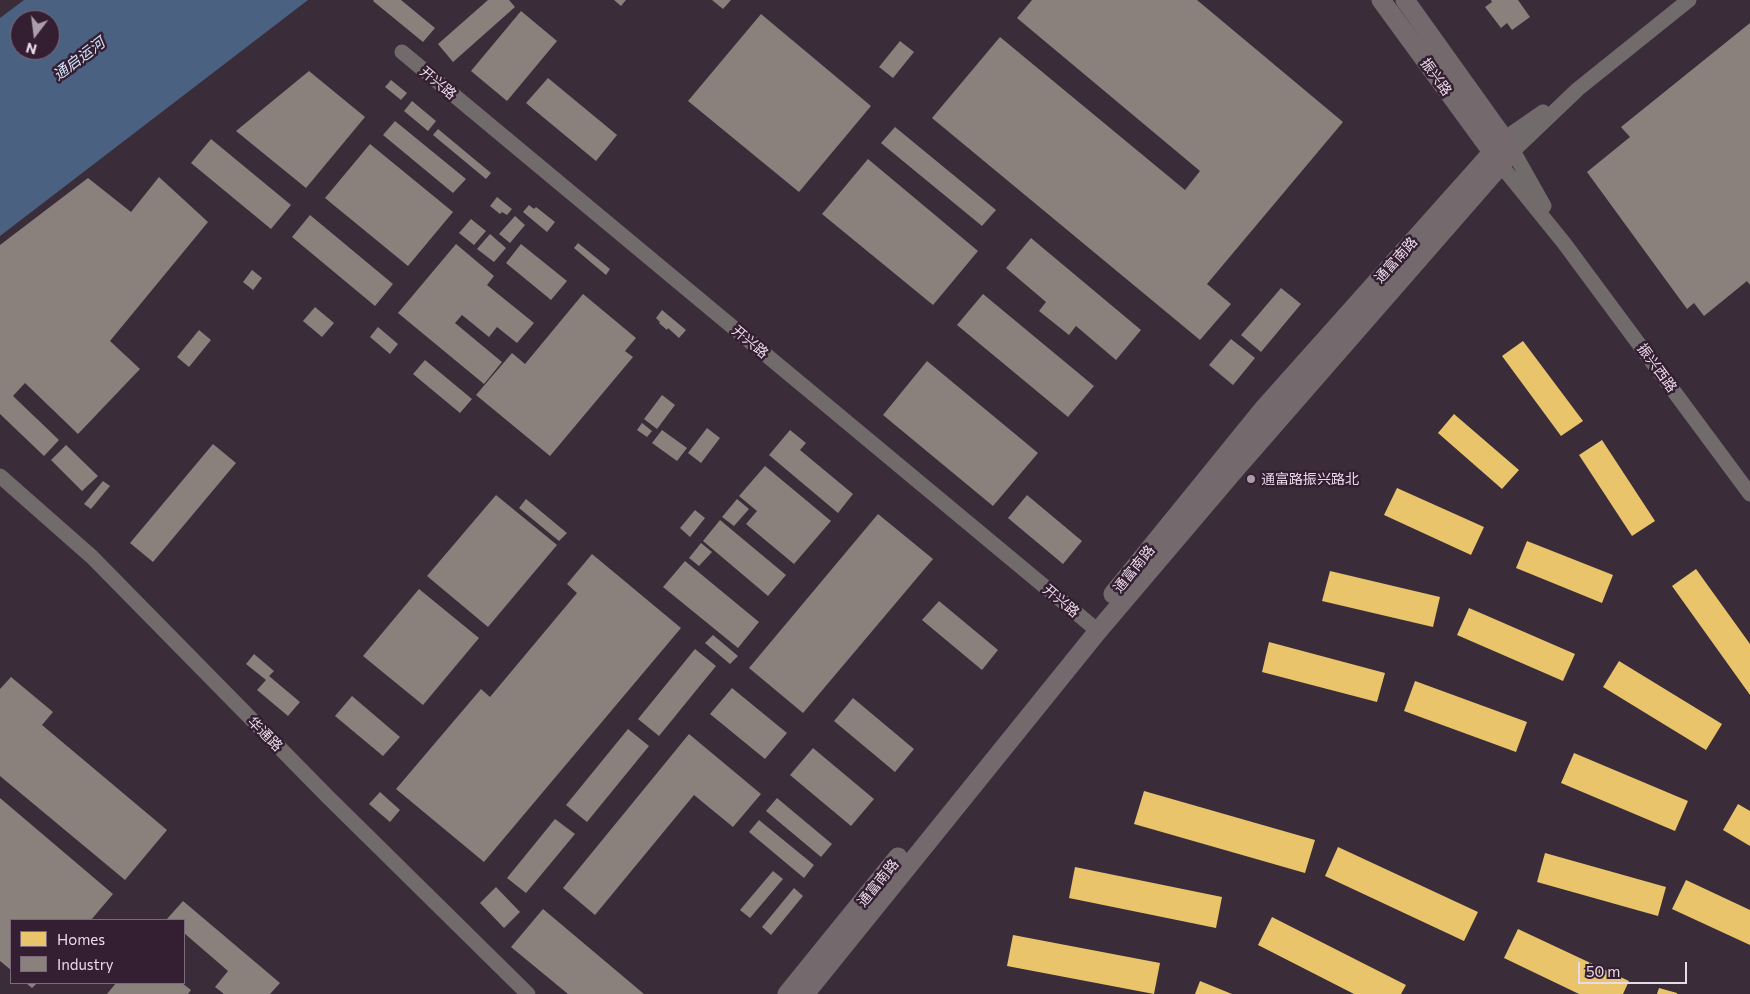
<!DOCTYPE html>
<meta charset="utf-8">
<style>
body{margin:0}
#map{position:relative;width:1750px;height:994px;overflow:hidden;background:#3a2d39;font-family:Commissioner,sans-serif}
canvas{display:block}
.legend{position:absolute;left:10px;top:919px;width:175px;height:65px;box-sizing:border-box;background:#341e32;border:1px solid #7c697b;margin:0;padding:6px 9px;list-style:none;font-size:15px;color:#e9dae8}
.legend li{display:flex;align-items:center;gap:10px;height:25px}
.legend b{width:25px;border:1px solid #7c697b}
.north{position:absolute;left:10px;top:10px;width:50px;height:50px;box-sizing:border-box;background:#341e32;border:1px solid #7c697b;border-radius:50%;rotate:195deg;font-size:14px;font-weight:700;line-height:20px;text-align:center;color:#e9dae8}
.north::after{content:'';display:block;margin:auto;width:18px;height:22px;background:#ac9dab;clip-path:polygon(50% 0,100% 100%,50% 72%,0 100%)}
.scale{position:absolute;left:1578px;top:962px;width:109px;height:22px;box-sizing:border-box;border:2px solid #e9dae8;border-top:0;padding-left:6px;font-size:15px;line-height:18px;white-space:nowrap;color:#e9dae8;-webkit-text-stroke:4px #341e32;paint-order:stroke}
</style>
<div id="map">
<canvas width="1750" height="994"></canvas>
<ul class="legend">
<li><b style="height:14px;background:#e9c46a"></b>Homes</li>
<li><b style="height:14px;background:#8a817c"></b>Industry</li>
</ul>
<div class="north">N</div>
<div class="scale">50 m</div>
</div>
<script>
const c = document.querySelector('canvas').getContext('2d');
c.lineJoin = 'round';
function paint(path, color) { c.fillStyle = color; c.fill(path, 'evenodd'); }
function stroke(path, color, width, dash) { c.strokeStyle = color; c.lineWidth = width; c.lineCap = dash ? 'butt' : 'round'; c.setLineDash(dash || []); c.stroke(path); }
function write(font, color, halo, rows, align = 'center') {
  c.font = font + ' Commissioner,"Noto Sans SC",sans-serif'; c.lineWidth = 5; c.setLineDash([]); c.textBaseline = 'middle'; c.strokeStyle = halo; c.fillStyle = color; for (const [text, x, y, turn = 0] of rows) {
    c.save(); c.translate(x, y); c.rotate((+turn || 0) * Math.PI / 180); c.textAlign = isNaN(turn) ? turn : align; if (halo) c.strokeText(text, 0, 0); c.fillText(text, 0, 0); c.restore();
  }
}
paint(new Path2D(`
 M 24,0 L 308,0 L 0,236 L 0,18 ZM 20,20 L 50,20 L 50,50 L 20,50 Z`), '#4b6181');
paint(new Path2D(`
 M 1523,341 L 1583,421 L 1561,436 L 1502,356 Z
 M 1454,414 L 1519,470 L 1502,489 L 1438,433 Z
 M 1602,440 L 1655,521 L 1632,536 L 1579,455 Z
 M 1397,488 L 1484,527 L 1471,555 L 1384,515 Z
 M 1527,541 L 1613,575 L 1602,603 L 1516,568 Z
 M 1696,569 L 1750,644 L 1750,695 L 1672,586 Z
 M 1330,571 L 1440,597 L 1433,627 L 1322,601 Z
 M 1469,608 L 1575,654 L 1563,681 L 1457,635 Z
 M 1269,642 L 1385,673 L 1377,702 L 1262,672 Z
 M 1619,661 L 1722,724 L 1706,750 L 1603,687 Z
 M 1415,681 L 1527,722 L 1516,752 L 1404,711 Z
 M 1574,753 L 1688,801 L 1675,831 L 1561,783 Z
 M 1144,791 L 1315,840 L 1305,873 L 1134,824 Z
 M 1738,804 L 1750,811 L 1750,846 L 1723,830 Z
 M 1338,847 L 1478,912 L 1464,941 L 1325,876 Z
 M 1545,853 L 1666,887 L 1658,916 L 1537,882 Z
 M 1075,867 L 1222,897 L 1216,928 L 1069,898 Z
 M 1686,880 L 1750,910 L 1750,945 L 1672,909 Z
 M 1272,917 L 1406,985 L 1401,994 L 1354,994 L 1258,945 Z
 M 1518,929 L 1629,981 L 1623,994 L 1579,994 L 1504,958 Z
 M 1013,935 L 1160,963 L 1154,994 L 1007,966 Z
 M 1200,981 L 1232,994 L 1195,994 Z
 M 1659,988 L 1677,993 L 1677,994 L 1657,994 Z`), '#e9c46a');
paint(new Path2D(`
 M 374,0 L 401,0 L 435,28 L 423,42 L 373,1 Z
 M 488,0 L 509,0 L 515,7 L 453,62 L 438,44 Z
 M 614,0 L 626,0 L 621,6 Z
 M 712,0 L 731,0 L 723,9 Z
 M 1032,0 L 1197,0 L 1343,122 L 1207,284 L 1231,304 L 1200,340 L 932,118 L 1000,37 L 1185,190 L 1200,171 L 1017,18 Z
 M 1491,0 L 1518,0 L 1530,17 L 1512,30 L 1507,23 L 1501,28 L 1485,7 L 1492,2 Z
 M 521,11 L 557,41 L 507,101 L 471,71 Z
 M 761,14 L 871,106 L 799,192 L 688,101 Z
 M 1750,23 L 1750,285 L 1747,281 L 1704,316 L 1694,303 L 1687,309 L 1587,172 L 1630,137 L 1621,127 Z
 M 900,41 L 914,52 L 893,78 L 879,67 Z
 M 309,71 L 365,117 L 306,188 L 236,131 Z
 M 548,78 L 617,135 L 596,161 L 526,103 Z
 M 391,80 L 407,93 L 401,100 L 385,87 Z
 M 412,101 L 436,121 L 428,131 L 404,111 Z
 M 395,121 L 466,179 L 453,193 L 383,135 Z
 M 895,127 L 996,210 L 982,226 L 881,143 Z
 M 438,129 L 491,173 L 486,179 L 433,135 Z
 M 211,139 L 291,205 L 271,229 L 191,163 Z
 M 370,144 L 453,212 L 408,266 L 325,198 Z
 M 868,159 L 978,251 L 933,305 L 822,214 Z
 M 159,177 L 208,222 L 110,341 L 140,369 L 78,434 L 25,383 L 13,396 L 59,440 L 44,456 L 0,414 L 0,245 L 88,178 L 131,212 Z
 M 497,197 L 512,209 L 507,215 L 502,212 L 500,214 L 490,206 Z
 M 529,205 L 534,209 L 536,207 L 555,222 L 547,232 L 523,212 Z
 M 310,215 L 393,284 L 375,306 L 292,237 Z
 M 515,216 L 525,225 L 510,243 L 499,234 Z
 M 471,219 L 486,231 L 474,245 L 459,233 Z
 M 490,234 L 506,248 L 494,262 L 477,249 Z
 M 1031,238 L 1141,330 L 1116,360 L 1076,326 L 1069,335 L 1039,311 L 1046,302 L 1006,268 Z
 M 578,243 L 610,269 L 606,275 L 574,248 Z
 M 456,244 L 494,276 L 487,285 L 534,323 L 517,343 L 497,327 L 489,337 L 462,315 L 455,323 L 502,362 L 484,384 L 398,313 Z
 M 521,244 L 567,281 L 551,300 L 506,263 Z
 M 252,270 L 262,278 L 253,290 L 243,282 Z
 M 1281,288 L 1301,304 L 1261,352 L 1241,335 Z
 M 583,294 L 636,338 L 625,351 L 633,357 L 550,456 L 476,395 L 512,353 L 525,364 Z
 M 983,294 L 1094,386 L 1068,417 L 957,325 Z
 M 315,307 L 334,323 L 322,337 L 303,321 Z
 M 662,310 L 686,330 L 679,338 L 668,328 L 667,330 L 659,323 L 660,322 L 656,318 Z
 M 378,327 L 398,344 L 390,354 L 370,337 Z
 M 199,330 L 211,340 L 189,367 L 177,357 Z
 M 1231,339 L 1255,358 L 1233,385 L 1209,365 Z
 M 425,360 L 472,399 L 460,413 L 413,374 Z
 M 927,361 L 1038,453 L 993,506 L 883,415 Z
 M 662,395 L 675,405 L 657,429 L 644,419 Z
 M 642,423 L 652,431 L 647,437 L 637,430 Z
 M 707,428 L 720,438 L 701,463 L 688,453 Z
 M 662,430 L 687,448 L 677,461 L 652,443 Z
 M 790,430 L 806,443 L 800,450 L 853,494 L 838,513 L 769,455 Z
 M 213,444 L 236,463 L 153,562 L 130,543 Z
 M 66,445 L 98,476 L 82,491 L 51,460 Z
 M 765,466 L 831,521 L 794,564 L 746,524 L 757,511 L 739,496 Z
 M 103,481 L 110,486 L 91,509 L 84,504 Z
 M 496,495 L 557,545 L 488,627 L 427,576 Z
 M 1027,495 L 1082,541 L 1063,564 L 1008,518 Z
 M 526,499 L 567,533 L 559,541 L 519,508 Z
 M 737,499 L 749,509 L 734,526 L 722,517 Z
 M 695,510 L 705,518 L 690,537 L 680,528 Z
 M 878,514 L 933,559 L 803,713 L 749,668 Z
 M 720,520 L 786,575 L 768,596 L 703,541 Z
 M 701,543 L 712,552 L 699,566 L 689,558 Z
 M 592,554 L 681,628 L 484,862 L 396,789 L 481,689 L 490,697 L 577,593 L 567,584 Z
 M 685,561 L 759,622 L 738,648 L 663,587 Z
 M 419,589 L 479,638 L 423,705 L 363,656 Z
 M 939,601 L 998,650 L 982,670 L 922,620 Z
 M 713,635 L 738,656 L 730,664 L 705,643 Z
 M 695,649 L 716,666 L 659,736 L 638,719 Z
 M 254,654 L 274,671 L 269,676 L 300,702 L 288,716 L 257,690 L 266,680 L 246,664 Z
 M 11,677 L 53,712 L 42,725 L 167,830 L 125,880 L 0,776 L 0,689 Z
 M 732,688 L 787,733 L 765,759 L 710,714 Z
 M 352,696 L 400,737 L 383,756 L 335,716 Z
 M 853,698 L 914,749 L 895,772 L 834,721 Z
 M 628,729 L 649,746 L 587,822 L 566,805 Z
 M 689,734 L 761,794 L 733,827 L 694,795 L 595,915 L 563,888 Z
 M 813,748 L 874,799 L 851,826 L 790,775 Z
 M 380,792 L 400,810 L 390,822 L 369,804 Z
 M 0,798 L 113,894 L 91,920 L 11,920 L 11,970 L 0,961 Z
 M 777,798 L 832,844 L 821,857 L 766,811 Z
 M 555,819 L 575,834 L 526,893 L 507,878 Z
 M 759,820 L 814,865 L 804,878 L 749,832 Z
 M 773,871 L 783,879 L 750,918 L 740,910 Z
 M 496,887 L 520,912 L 504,928 L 480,903 Z
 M 794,888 L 803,896 L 771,935 L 762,927 Z
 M 183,901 L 280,983 L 270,994 L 224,994 L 215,987 L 228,971 L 184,933 L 184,920 L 167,919 Z
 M 543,909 L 644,994 L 568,994 L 511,947 Z
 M 26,983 L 37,983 L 32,988 Z
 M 116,983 L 182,983 L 191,990 L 188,994 L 107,994 Z`), '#8a817c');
stroke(new Path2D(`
 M 402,52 L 1098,631
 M 1504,139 L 1543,112
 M 1500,164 L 1564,243 L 1750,494
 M 1544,206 L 1513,151 L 1578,89 L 1689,0
 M 0,476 L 92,557 L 328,797 L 528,994`), '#716b6b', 15);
stroke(new Path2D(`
 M 1381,0 L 1500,163
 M 1113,594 L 1264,408 L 1504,139
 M 787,994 L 898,857
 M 805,994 L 1098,631 L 1233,472 L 1513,151 L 1405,0`), '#746a6d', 19);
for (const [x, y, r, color] of [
 [1251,479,5,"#ac9dab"]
]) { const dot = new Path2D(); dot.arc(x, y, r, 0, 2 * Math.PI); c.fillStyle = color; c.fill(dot); stroke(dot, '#341e32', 2); }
write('14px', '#e9dae8', '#341e32', [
 ["振兴路",1436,77,54],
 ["开兴路",438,83,40],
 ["通富南路",1396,260,-48],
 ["开兴路",750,342,40],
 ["振兴西路",1657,368,54],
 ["通富南路",1134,569,-51],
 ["开兴路",1061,601,40],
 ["华通路",265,734,45],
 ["通富南路",878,883,-51]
]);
write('14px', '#e9dae8', '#341e32', [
 ["通富路振兴路北",1261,479]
], 'left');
write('italic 15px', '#d1e2f9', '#341e32', [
 ["通启运河",79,59,-37]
]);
</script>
